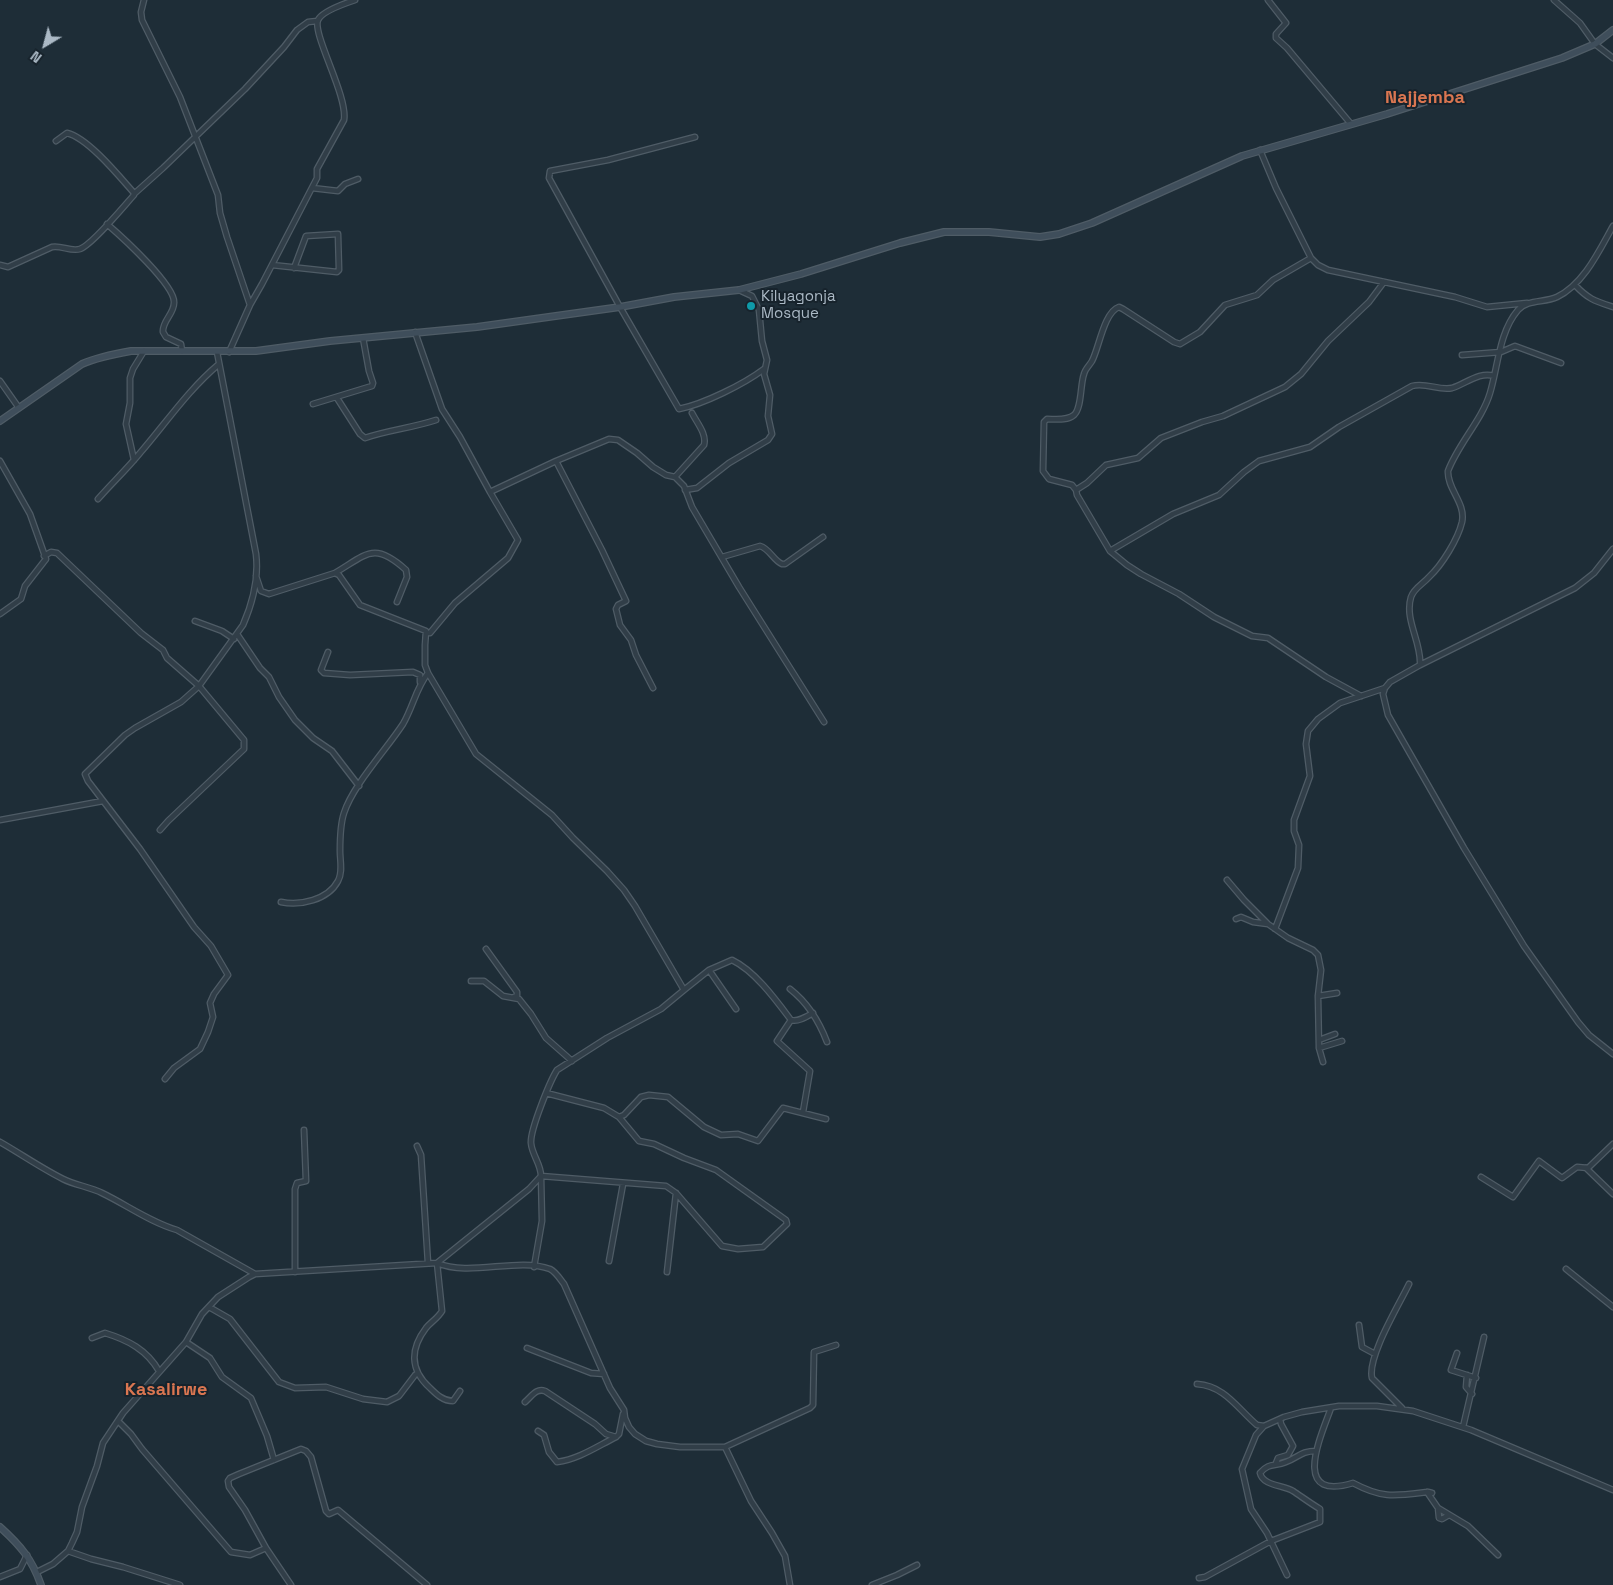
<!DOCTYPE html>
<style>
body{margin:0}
#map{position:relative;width:1613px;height:1585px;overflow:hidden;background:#1e2d37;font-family:"Space Grotesk",sans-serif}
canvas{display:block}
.north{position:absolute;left:20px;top:20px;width:50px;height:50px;-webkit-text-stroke:4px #17232c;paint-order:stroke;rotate:217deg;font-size:14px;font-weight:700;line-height:20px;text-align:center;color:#abb9c5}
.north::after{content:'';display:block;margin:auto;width:18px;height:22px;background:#abb9c5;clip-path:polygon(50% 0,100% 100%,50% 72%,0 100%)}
</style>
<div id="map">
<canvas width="1613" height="1585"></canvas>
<div class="north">N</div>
</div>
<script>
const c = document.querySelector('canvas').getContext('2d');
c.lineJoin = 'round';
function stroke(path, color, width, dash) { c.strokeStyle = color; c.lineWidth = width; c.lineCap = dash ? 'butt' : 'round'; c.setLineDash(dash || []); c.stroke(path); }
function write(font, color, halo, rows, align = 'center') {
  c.font = font + ' "Space Grotesk",sans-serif'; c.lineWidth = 4; c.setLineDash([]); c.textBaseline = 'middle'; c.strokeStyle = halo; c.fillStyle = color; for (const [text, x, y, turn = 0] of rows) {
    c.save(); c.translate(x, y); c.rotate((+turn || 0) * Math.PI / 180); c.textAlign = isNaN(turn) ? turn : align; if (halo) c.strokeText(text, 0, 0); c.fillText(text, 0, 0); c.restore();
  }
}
const street = new Path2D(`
 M 144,0 L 141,12 L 142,20 L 180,97 L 218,195 L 220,213 L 227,237 L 250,305 L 229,352
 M 1268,0 L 1286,23 L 1276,34 L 1276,38 L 1287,48 L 1351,124
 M 1554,0 L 1580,23 L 1595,44 L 1613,58
 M 695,137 L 608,160 L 550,171 L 549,178 L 620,307 L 679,409 C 704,404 744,384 764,369
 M 1260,150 L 1276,188 L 1311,258 L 1318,265 L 1328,270 L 1455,297 L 1487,307 L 1527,303
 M 312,188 L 338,191 L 345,184 L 358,179
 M 134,194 L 163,168 L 245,89 L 284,47 L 297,30 L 308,22 L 317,21
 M 107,224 C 122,237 176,286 174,303 C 174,314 162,321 163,332 L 166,337 L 181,344 L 182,351
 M 1613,226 C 1599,251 1584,284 1557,297 C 1544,303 1528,299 1518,310 C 1499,332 1498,367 1490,393 C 1482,420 1458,444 1448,471 C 1447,489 1466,503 1462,522 C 1458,539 1442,565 1429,577 C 1423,584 1414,588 1411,597 C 1404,620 1422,643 1420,665 L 1390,682 L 1385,688 L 1383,694 L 1388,715 L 1464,848 L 1524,946 L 1578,1022 L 1589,1035 L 1613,1054
 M 0,265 L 8,267 L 52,247 C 61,245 71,252 80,249 C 92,245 124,206 134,195 L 134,193 C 119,176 88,138 67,133 L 56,141
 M 272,265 L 337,272 L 339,270 L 338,234 L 306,236 L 294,268
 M 1575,285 C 1588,299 1595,301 1613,307
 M 250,305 L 262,284 L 317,178 L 317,169 L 344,120 C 348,96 312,34 318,20 C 322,11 346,3 355,0
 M 415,332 L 442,409 L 460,437 L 490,492 L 556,461 L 609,439 L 618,440 L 637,453 L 653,467 L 666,475 L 675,477 L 684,486 L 692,507 L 739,587 L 824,722
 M 1462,355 L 1501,352 L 1515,346 L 1561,363
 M 0,381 L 19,408
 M 337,398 L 360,434 L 365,438 C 388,430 412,428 436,420
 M 313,404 L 372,386 L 373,383 L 369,371 L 363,338
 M 134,460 L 126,424 L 130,403 L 130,378 L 133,369 L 144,351
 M 0,461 L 30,514 L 46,559 L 25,586 L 21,599 L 0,614
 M 556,461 L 602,550 L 626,601 L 618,605 L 616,609 L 620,625 L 631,640 L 636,655 L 653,688
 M 675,477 L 704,445 C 707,434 697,423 692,413
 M 685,490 L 697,488 L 729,463 L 768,440 L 772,434 L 768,416 L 770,395 L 764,374 L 767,360 L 762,341 L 759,310 L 752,296 L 739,290
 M 1076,490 L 1072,485 L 1049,479 L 1043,471 L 1044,422 L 1047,419 C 1055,419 1067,421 1074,415 C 1082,408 1080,385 1084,374 C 1085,369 1089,366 1092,361 C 1099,348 1104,312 1119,307 L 1123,309 L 1174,342 L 1180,344 L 1200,332 L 1225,305 L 1257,295 L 1273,280 L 1311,258
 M 98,499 C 112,483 127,469 140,453 C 166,423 188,390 219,364
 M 1110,551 L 1173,514 L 1219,495 L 1244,472 L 1259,461 L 1310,447 L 1339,427 L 1412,386 C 1426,382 1439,391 1452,388 C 1465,384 1480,371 1494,376
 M 44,556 L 51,552 L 57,553 L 141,633 L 163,650 L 167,658 L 199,686 L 244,740 L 244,749 L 168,821 L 160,830
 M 722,557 L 760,546 C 770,549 773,560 782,564 L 785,564 L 823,537
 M 335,573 C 367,554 374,541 406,570 L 407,577 L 397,602
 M 256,576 L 261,591 L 269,594 L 335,573 L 339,575 L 360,605 L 426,631 L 425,645 L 425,665 L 428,673 L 476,754 L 552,815 L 573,838 L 607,871 L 624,890 L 635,906 L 684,990 L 661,1009 L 607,1038 L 557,1070 C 550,1081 530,1130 531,1143 C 532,1155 541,1164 541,1176 L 529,1189 L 437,1263 L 442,1311 C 438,1318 431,1322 426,1328 C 410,1349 410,1370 430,1388 C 436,1394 443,1401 453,1401 L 460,1391
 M 195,621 L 222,631 L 234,639
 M 427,633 L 430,633 L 455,603 L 508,558 L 518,540 L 490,492
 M 237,634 L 260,668 L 269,677 L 279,697 L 295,720 L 313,738 L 332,751 L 359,786
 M 328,652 L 321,670 L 324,673 L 350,675 L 413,672 L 420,675 L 420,682
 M 1420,665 L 1575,588 L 1594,573 L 1613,549
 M 1361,696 L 1326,677 L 1268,638 L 1252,636 L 1214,617 L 1179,594 L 1141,574 L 1127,565 L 1110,551 L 1077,495 L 1076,490 L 1087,483 L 1106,465 L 1138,458 L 1161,438 L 1202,422 L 1223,416 L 1285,387 L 1301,374 L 1328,341 L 1369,302 L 1384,282
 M 0,820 L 103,801
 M 1227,880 L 1244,900 L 1267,923
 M 281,902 C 300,906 328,900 338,881 C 343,872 340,861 340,851 C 340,839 340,825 344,813 C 353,785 386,750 403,724 C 413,707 416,688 428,673
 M 1236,919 L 1241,917 L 1253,922 L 1268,924 L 1288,938 L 1313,950 L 1318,955 L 1321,970 L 1318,996 L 1319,1048 L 1323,1062
 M 1275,929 L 1298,868 L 1299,845 L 1294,831 L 1294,820 L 1310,776 L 1306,744 L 1308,731 L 1318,719 L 1340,703 L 1385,688
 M 486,949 L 517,992 L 517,996 L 514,997
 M 709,970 L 736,1009
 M 471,981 L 484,981 L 503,996 L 519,999 L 531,1014 L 546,1038 L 572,1061
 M 790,989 C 808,1003 819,1021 827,1042
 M 684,990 L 709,970 L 732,960 C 755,971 776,1000 791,1020 C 798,1022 806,1017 813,1013
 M 1318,996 L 1337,993
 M 791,1020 L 777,1041 L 810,1071 L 803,1112
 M 1319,1040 L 1335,1034
 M 1319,1048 L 1342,1041
 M 165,1079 L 174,1068 L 200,1049 L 208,1032 L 213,1017 L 210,1003 L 214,994 L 228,975 L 211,946 L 194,927 L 140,849 L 88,781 L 85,774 L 125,735 L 135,728 L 181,702 L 199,686 L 243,625 C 253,602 259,579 256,554 L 217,352
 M 546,1093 L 604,1108 L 619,1117 L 624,1115 L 641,1097 L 649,1095 L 668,1097 L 704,1127 L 721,1135 L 738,1134 L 758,1141 L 783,1108 L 826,1119
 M 0,1142 C 21,1154 41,1168 63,1179 C 75,1185 90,1187 102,1193 C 127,1205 150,1222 177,1230 L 255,1274
 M 417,1146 L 421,1155 L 428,1263
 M 1586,1168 L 1613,1194
 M 1481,1177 L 1513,1197 L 1539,1161 L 1562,1178 L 1577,1167 L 1588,1168 L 1613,1144
 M 609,1261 L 623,1184
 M 534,1267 L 542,1221 L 541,1176 L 666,1186 L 676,1193 L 722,1246 L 738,1249 L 763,1247 L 787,1224 L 786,1220 L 716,1170 L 684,1158 L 654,1144 L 639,1141 L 619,1117
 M 1566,1269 L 1613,1307
 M 295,1272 L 295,1189 L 297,1183 L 306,1181 L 304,1130
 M 667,1272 L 676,1193
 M 209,1307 L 230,1319 L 279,1382 L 295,1388 L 326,1387 L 363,1399 L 387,1402 L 399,1396 L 415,1375 L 418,1373
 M 1359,1325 L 1362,1347 L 1375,1354
 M 92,1338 L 105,1333 C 128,1340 147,1350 159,1371
 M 186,1342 L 210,1358 L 222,1377 L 251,1398 L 267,1436 L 274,1460
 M 527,1348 L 591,1373 L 604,1374
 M 1457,1353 L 1451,1370 L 1476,1378
 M 1467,1375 L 1466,1387 L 1472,1394
 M 1197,1384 C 1225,1386 1237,1408 1257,1425 L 1264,1426
 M 525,1402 C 532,1396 536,1388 545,1391 L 595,1424 L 606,1434 L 616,1437
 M 1331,1408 C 1321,1436 1290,1502 1353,1483 C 1383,1499 1395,1496 1428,1492 L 1432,1493
 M 1402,1408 L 1372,1378 C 1367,1357 1399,1305 1409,1284
 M 118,1421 L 131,1434 L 142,1449 L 231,1552 L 250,1555 L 266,1548
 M 1463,1427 L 1484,1337
 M 538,1431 L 544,1435 L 549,1452 L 557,1462 C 579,1459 596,1447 616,1437 L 619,1434 L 623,1414
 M 725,1447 L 751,1501 L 772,1533 L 785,1556 L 790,1585
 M 1276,1463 L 1278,1458 L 1288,1455 L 1293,1446 L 1281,1424 L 1280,1419
 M 1427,1492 L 1438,1508 L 1468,1526 L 1498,1555
 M 1438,1508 L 1439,1518 L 1442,1519 L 1449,1515
 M 68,1551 L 91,1559 L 123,1567 L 180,1585
 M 37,1572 L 53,1564 L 68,1551 L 72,1543 L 77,1532 L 82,1507 L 97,1466 L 103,1443 L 123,1413 L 186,1342 L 202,1314 L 218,1297 L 249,1277 L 255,1274 L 437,1263 C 470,1277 517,1257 550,1269 C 556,1272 560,1279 564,1284 L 610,1388 L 624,1410 L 625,1418 L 629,1427 L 635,1434 L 646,1441 L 657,1444 L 680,1447 L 725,1447 L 810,1408 L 813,1405 L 814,1352 L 836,1345
 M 1287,1575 L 1267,1533 L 1251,1509 L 1242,1469 L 1256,1435 L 1264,1426 L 1284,1417 L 1302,1412 L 1339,1406 L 1377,1406 L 1413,1411 L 1471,1430 L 1613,1490
 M 0,1577 L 20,1569 L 27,1555
 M 1199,1578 L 1205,1577 L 1271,1541 L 1320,1522 L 1320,1509 C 1310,1503 1302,1497 1293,1491 C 1283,1485 1263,1486 1260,1473 C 1269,1462 1275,1467 1286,1462 C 1299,1457 1301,1451 1316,1451
 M 291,1585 L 266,1548 L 245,1510 L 229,1487 L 228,1481 L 230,1478 L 239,1474 L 301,1449 L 306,1451 L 311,1457 L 326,1511 L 329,1514 L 338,1510 L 427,1585
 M 872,1585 L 897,1575 L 917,1565`);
const secondary = new Path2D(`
 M 0,421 L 82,364 C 98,357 114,354 131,351 L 256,351 L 330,341 L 477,327 L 620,307 L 674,297 L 739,290 L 801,274 L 900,243 L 944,232 L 989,232 L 1040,237 L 1059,234 L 1092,223 L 1242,156 L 1387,114 L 1562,58 L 1595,44 L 1613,30
 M 0,1527 C 20,1545 32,1559 41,1585`);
stroke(street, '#4f5c66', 7);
stroke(secondary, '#4f5c66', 8);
stroke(street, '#313e48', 4.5);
stroke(secondary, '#3f4e5b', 5.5);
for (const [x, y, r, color] of [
 [751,306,5,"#0f9aa8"]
]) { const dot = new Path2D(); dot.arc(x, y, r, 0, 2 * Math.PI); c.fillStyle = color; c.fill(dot); stroke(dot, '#17232c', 2); }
write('15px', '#abb9c5', '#17232c', [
 ["Kilyagonja",761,297],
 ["Mosque",761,314]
], 'left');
write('bold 18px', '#da7651', '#17232c', [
 ["Najjemba",1425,98],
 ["Kasalirwe",166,1390]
]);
</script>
